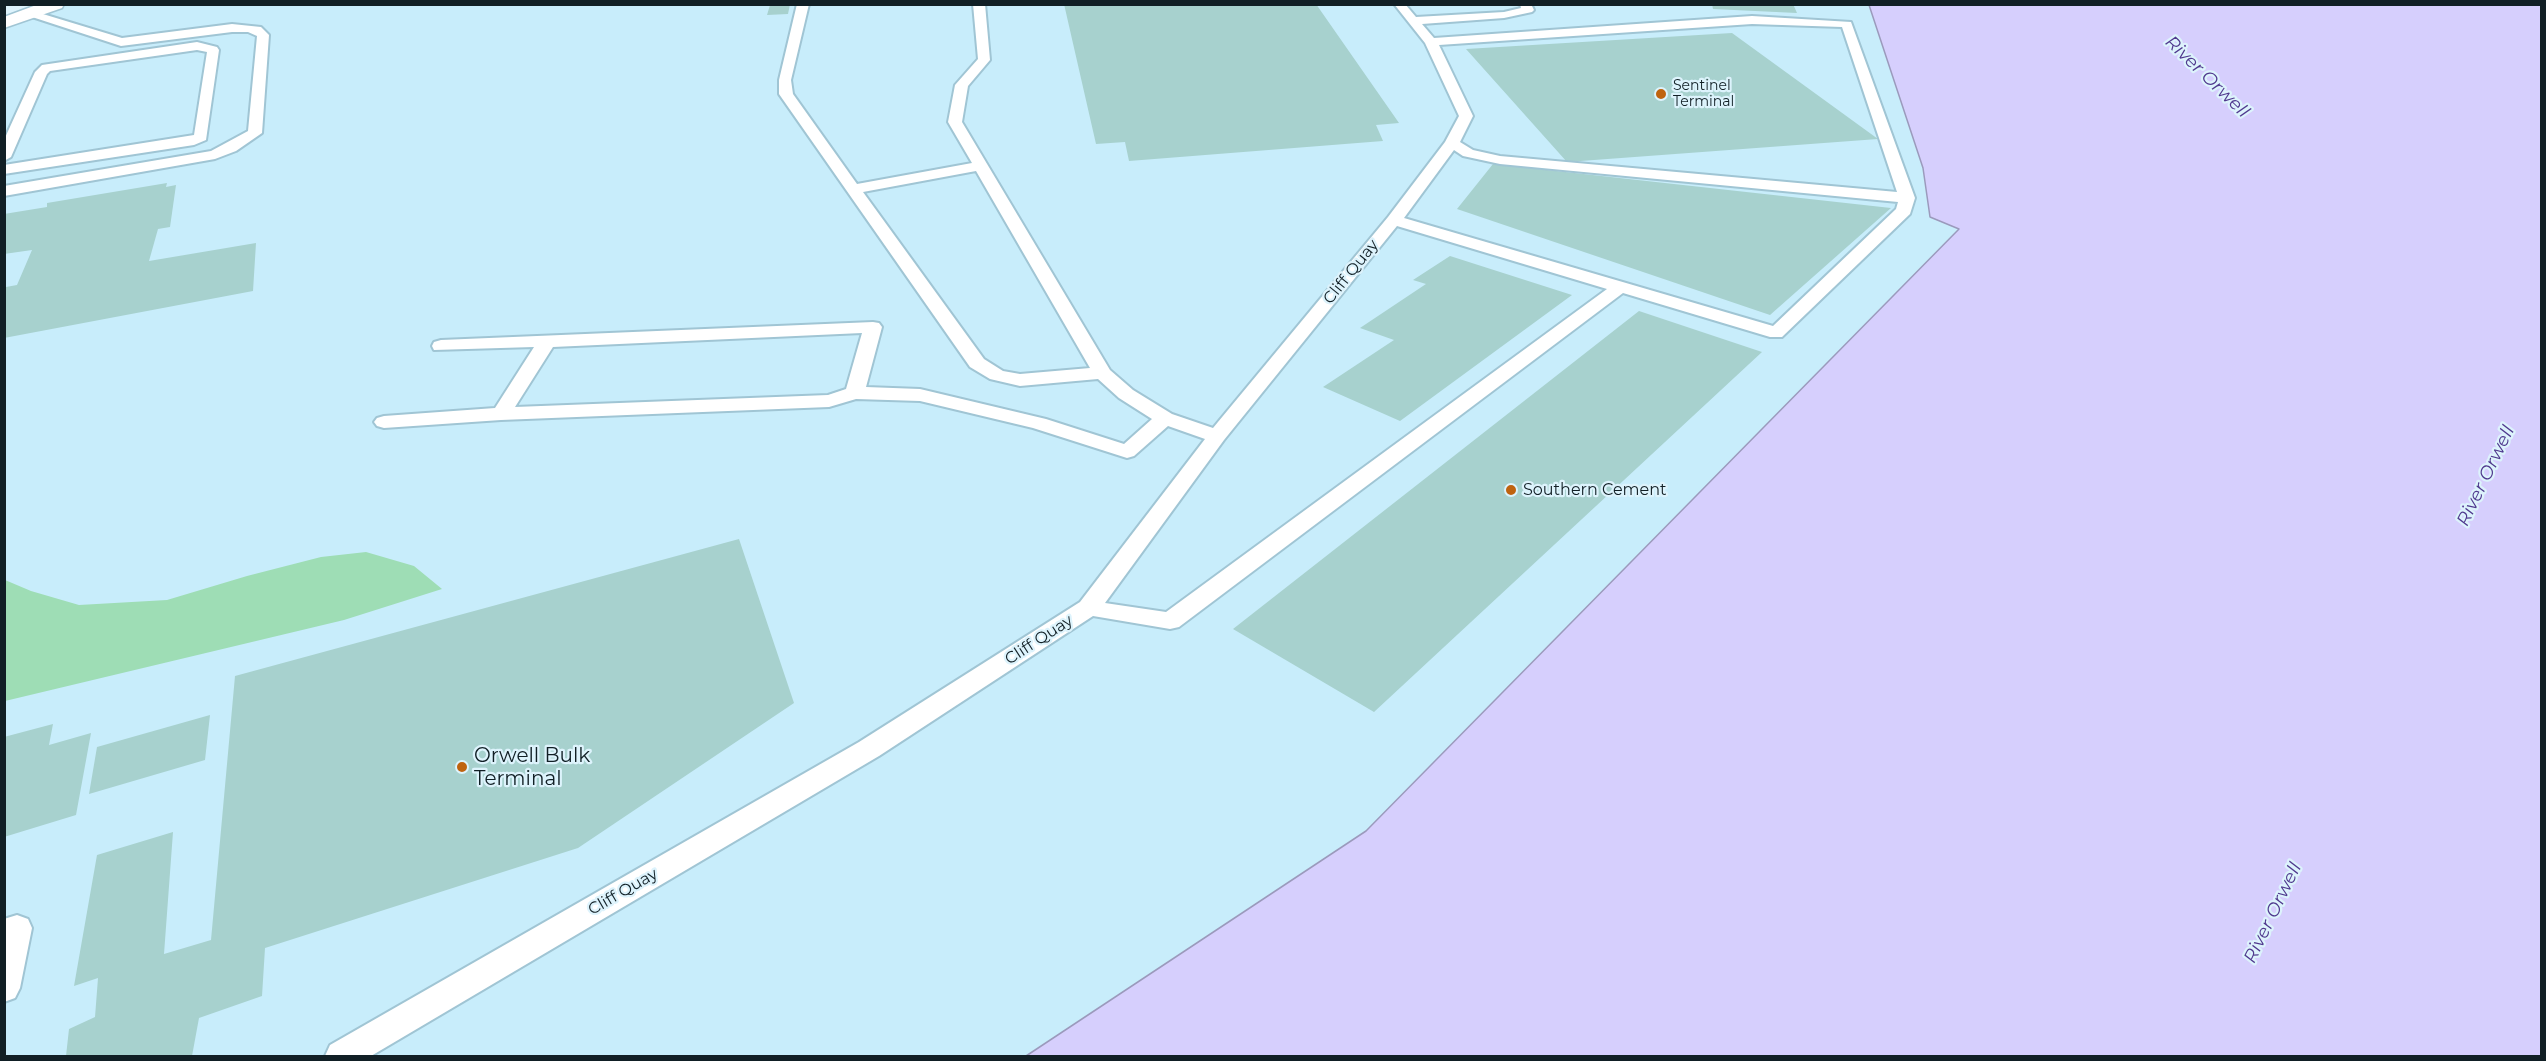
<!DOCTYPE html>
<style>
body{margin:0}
#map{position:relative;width:2546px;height:1061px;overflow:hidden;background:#ddf3fc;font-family:Montserrat,sans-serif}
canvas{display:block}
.frame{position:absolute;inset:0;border:6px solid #111f25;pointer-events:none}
</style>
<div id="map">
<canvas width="2546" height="1061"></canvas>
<div class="frame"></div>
</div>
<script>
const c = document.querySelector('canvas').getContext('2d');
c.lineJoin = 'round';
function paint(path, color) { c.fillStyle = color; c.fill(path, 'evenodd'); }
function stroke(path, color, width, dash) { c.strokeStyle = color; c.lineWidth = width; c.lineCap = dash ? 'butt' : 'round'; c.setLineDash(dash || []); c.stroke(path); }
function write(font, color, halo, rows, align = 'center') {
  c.font = font + ' Montserrat,sans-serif'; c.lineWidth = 4.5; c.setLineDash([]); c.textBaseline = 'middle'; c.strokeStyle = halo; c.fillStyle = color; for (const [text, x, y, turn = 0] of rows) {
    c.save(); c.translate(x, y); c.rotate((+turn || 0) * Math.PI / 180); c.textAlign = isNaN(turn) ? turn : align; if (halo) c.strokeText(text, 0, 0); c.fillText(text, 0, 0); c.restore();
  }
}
paint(new Path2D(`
 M 118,4 L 1869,5 L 1923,168 L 1930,217 L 1959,229 L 1366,831 L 1026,1056 L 5,1056 L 4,31 L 11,20 L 62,6 Z`), '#c8edfb');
paint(new Path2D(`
 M 366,552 L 414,566 L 442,589 L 344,620 L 5,701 L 5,580 L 31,591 L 79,605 L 167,600 L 247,576 L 321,557 Z`), '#9eddb5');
const water = new Path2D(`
 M 1869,5 L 2541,5 L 2541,1056 L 1026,1056 L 1366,831 L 1959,229 L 1930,217 L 1923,168 Z`);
paint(water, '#d6cffd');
stroke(water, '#9b9abc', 1.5);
paint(new Path2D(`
 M 790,4 L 788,14 L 767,15 L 770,5 Z
 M 1064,4 L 1316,4 L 1399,123 L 1376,125 L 1383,141 L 1129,161 L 1125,142 L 1096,144 Z
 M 1712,4 L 1793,4 L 1797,13 L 1713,9 Z
 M 1732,33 L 1878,139 L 1567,162 L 1466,49 Z
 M 1493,164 L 1891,208 L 1770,315 L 1457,209 Z
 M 167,183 L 166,187 L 176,185 L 170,227 L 158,229 L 149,261 L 256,243 L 253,291 L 4,338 L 4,291 L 6,287 L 17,285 L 32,250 L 4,254 L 4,214 L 47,207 L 47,203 Z
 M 1450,256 L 1572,295 L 1400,421 L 1323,387 L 1394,340 L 1360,328 L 1426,284 L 1413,280 Z
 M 1639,311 L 1762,352 L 1374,712 L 1233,629 Z
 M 739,539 L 794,703 L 578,848 L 265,948 L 262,996 L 199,1018 L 192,1056 L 66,1056 L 69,1029 L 95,1017 L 98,978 L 74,986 L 97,855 L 173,832 L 164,954 L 211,940 L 235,676 Z
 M 210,715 L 205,760 L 89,794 L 97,747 Z
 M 53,724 L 49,745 L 91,733 L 76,815 L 4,837 L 4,737 Z`), '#a7d1ce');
const service = new Path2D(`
 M 797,4 L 809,4 L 791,80 L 793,94 L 857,184 L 972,163 L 948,122 L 955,85 L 978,59 L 973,4 L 985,4 L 990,60 L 968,86 L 962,122 L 1110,370 L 1133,390 L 1172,414 L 1213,428 L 1388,217 L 1445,142 L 1459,116 L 1425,43 L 1394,4 L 1405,4 L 1416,17 L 1504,12 L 1521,8 L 1520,4 L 1531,4 L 1534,10 L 1532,12 L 1504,18 L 1422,24 L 1434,38 L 1752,16 L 1851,22 L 1915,198 L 1910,214 L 1782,337 L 1770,337 L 1623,293 L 1179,627 L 1170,629 L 1093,616 L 879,756 L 371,1056 L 325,1056 L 330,1045 L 859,742 L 1080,602 L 1205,439 L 1168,426 L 1134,456 L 1127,458 L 1033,428 L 920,401 L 856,399 L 829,407 L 501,420 L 384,428 L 377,426 L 374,422 L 377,418 L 384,416 L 495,408 L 534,347 L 434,350 L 432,346 L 434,342 L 441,340 L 873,322 L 879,323 L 882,327 L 866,387 L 920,389 L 1046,419 L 1124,444 L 1152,419 L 1119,398 L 1098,379 L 1020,386 L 990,379 L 970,367 L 779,94 L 779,80 ZM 1752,24 L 1842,27 L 1897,192 L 1500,156 L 1473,150 L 1460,142 L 1473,116 L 1439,45 ZM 1454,150 L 1463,156 L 1500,164 L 1898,202 L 1896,209 L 1773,326 L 1404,218 ZM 976,171 L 1090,368 L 1020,374 L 1003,371 L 984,359 L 863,192 ZM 1397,226 L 1607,289 L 1166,612 L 1105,603 L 1224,440 ZM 862,333 L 846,389 L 828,395 L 515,407 L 553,347 Z
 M 33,11 L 122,38 L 232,24 L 261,27 L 269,35 L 262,133 L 236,151 L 215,159 L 4,196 L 4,186 L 211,151 L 248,131 L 257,36 L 248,32 L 232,32 L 121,46 L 29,16 L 27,14 Z
 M 197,42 L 217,47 L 219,50 L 206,140 L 194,145 L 4,174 L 4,165 L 194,135 L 207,52 L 197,50 L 50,71 L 47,74 L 11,157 L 4,161 L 4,140 L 35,72 L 42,65 Z
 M 17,915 L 28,919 L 32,928 L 20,988 L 15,998 L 4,1002 L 4,919 Z`);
const tertiary = new Path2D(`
 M 39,4 L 64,4 L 62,8 L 4,28 L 4,17 Z`);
stroke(service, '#a0c5d4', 4);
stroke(tertiary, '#a0c5d4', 3);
paint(service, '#fff');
paint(tertiary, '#fff');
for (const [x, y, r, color] of [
 [1661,94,6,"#bf630f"],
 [1511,490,6,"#bf630f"],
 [462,767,6,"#bf630f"]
]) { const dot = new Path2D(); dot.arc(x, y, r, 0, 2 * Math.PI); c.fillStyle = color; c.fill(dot); stroke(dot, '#ddf3fc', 2); }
write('14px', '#111f25', '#ddf3fc', [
 ["Sentinel",1673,86],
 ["Terminal",1673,102]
], 'left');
write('16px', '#111f25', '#ddf3fc', [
 ["Cliff Quay",1351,272,-51],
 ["Cliff Quay",1039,640,-33],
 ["Cliff Quay",623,892,-30]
]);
write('16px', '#111f25', '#ddf3fc', [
 ["Southern Cement",1523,490]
], 'left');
write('italic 18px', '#4f398e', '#ddf3fc', [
 ["River Orwell",2207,77,44],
 ["River Orwell",2486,476,-64],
 ["River Orwell",2273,913,-64]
]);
write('20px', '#111f25', '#ddf3fc', [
 ["Orwell Bulk",474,756],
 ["Terminal",474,779]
], 'left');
</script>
